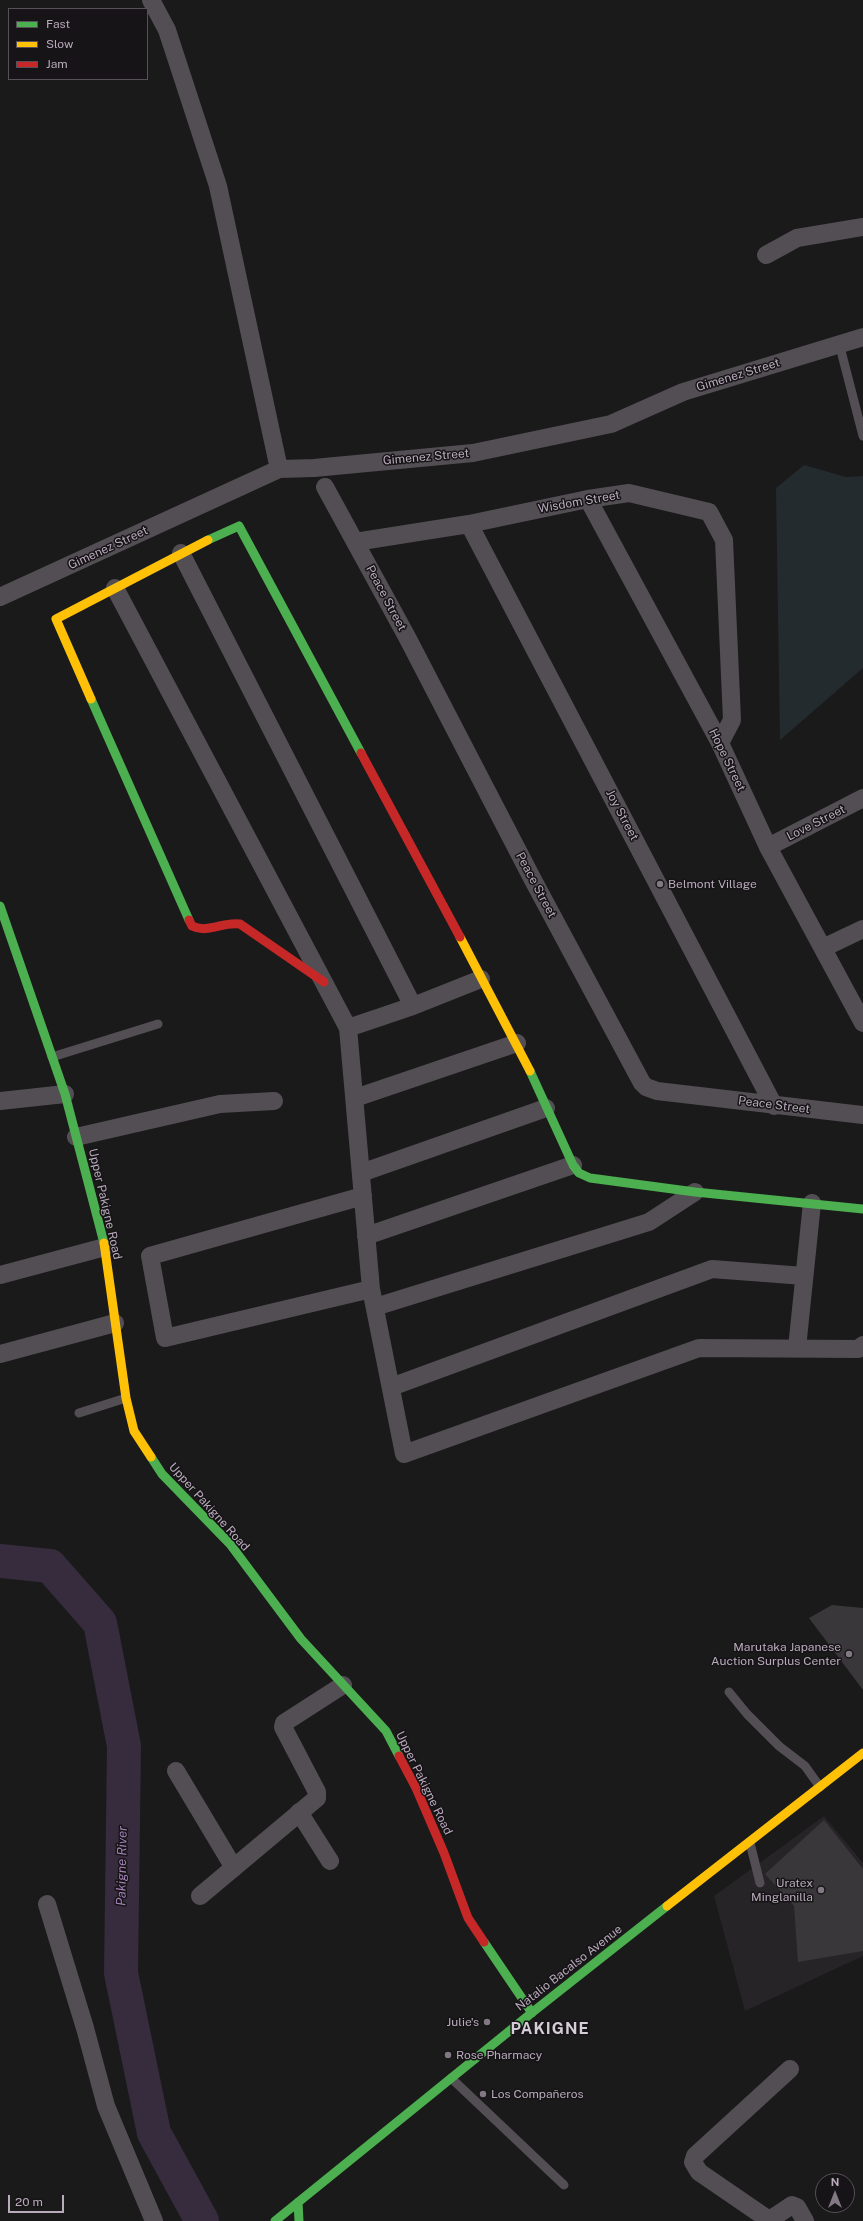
<!DOCTYPE html>
<meta charset="utf-8">
<style>
body{margin:0}
#map{position:relative;width:863px;height:2221px;overflow:hidden;background:#1a1a1a;font-family:"Public Sans",sans-serif}
canvas{display:block}
.legend{position:absolute;left:8px;top:8px;width:140px;height:72px;box-sizing:border-box;background:#161416;border:1px solid #575058;margin:0;padding:5px 7px;list-style:none;font-size:12px;color:#b9aabc}
.legend li{display:flex;align-items:center;gap:8px;height:20px}
.legend b{width:20px;border:1px solid #575058}
.north{position:absolute;left:815px;top:2173px;width:40px;height:40px;box-sizing:border-box;background:#161416;border:1px solid #575058;border-radius:50%;rotate:0deg;font-size:11px;font-weight:700;line-height:16px;text-align:center;color:#b9aabc}
.north::after{content:'';display:block;margin:auto;width:14px;height:18px;background:#817883;clip-path:polygon(50% 0,100% 100%,50% 72%,0 100%)}
.scale{position:absolute;left:8px;top:2195px;width:56px;height:18px;box-sizing:border-box;border:2px solid #b9aabc;border-top:0;padding-left:5px;font-size:12px;line-height:14px;white-space:nowrap;color:#b9aabc;-webkit-text-stroke:3px #161416;paint-order:stroke}
</style>
<div id="map">
<canvas width="863" height="2221"></canvas>
<ul class="legend">
<li><b style="height:5px;background:#4caf50"></b>Fast</li>
<li><b style="height:5px;background:#ffc107"></b>Slow</li>
<li><b style="height:5px;background:#c62828"></b>Jam</li>
</ul>
<div class="north">N</div>
<div class="scale">20 m</div>
</div>
<script>
const c = document.querySelector('canvas').getContext('2d');
c.lineJoin = 'round';
function paint(path, color) { c.fillStyle = color; c.fill(path, 'evenodd'); }
function stroke(path, color, width, dash) { c.strokeStyle = color; c.lineWidth = width; c.lineCap = dash ? 'butt' : 'round'; c.setLineDash(dash || []); c.stroke(path); }
function write(font, color, halo, rows, align = 'center') {
  c.font = font + ' "Public Sans",sans-serif'; c.lineWidth = 3; c.setLineDash([]); c.textBaseline = 'middle'; c.strokeStyle = halo; c.fillStyle = color; for (const [text, x, y, turn = 0] of rows) {
    c.save(); c.translate(x, y); c.rotate((+turn || 0) * Math.PI / 180); c.textAlign = isNaN(turn) ? turn : align; if (halo) c.strokeText(text, 0, 0); c.fillText(text, 0, 0); c.restore();
  }
}
paint(new Path2D(`
 M 824,1816 L 863,1863 L 863,1956 L 745,2011 L 714,1896 Z`), '#262426');
paint(new Path2D(`
 M 804,465 L 846,477 L 863,476 L 863,668 L 780,740 L 776,488 Z`), '#242b2e');
stroke(new Path2D(`
 M 0,1561 L 50,1566 L 100,1623 L 124,1746 L 121,1973 L 154,2133 L 202,2221`), '#362c3d', 34);
paint(new Path2D(`
 M 832,1605 L 863,1608 L 863,1690 L 809,1618 Z
 M 824,1820 L 863,1869 L 863,1951 L 798,1962 L 794,1906 L 765,1874 Z`), '#39373a');
stroke(new Path2D(`
 M 839,343 L 863,436
 M 52,1057 L 158,1024
 M 79,1413 L 126,1398
 M 729,1692 L 747,1714 L 779,1746 L 805,1766 L 820,1787
 M 750,1843 L 760,1883
 M 451,2078 L 564,2185`), '#534e53', 9);
stroke(new Path2D(`
 M 151,0 L 167,30 L 218,186 L 279,469
 M 766,255 L 797,238 L 863,227
 M 325,487 L 407,637 L 533,880 L 642,1083 L 646,1087 L 657,1091 L 863,1115
 M 588,499 L 720,743 L 768,847 L 863,1023
 M 469,524 L 774,1106
 M 355,542 L 469,524 L 588,499 L 629,493 L 709,512 L 724,540 L 732,720 L 720,743
 M 181,553 L 413,1006
 M 115,588 L 348,1028 L 371,1289 L 404,1454 L 699,1348 L 858,1349 L 863,1345
 M 0,597 L 279,469 L 314,468 L 473,453 L 611,424 L 683,392 L 863,337
 M 768,847 L 863,798
 M 823,948 L 863,929
 M 348,1028 L 413,1006 L 481,979
 M 355,1098 L 517,1043
 M 0,1101 L 65,1094
 M 76,1137 L 220,1104 L 274,1101
 M 361,1173 L 546,1108
 M 363,1196 L 150,1256 L 165,1338 L 371,1289
 M 366,1236 L 573,1165
 M 0,1275 L 105,1247
 M 375,1307 L 649,1222 L 695,1192
 M 797,1348 L 812,1203
 M 0,1354 L 115,1323
 M 391,1387 L 712,1269 L 804,1276
 M 176,1771 L 234,1868
 M 299,1812 L 330,1861
 M 200,1896 L 317,1798 L 317,1792 L 283,1727 L 284,1723 L 343,1685
 M 47,1904 L 85,2028 L 106,2106 L 154,2221
 M 769,2220 L 699,2172 L 693,2162 L 695,2156 L 790,2069
 M 768,2221 L 792,2205 L 797,2207 L 805,2221`), '#534e53', 18);
stroke(new Path2D(`
 M 208,540 L 239,526 L 361,753
 M 91,699 L 189,920
 M 0,906 L 65,1094 L 104,1243
 M 530,1071 L 573,1165 L 579,1173 L 590,1178 L 695,1192 L 863,1209
 M 151,1457 L 162,1474 L 230,1544 L 301,1639 L 386,1731 L 399,1756
 M 484,1942 L 532,2013
 M 298,2202 L 299,2221
 M 275,2221 L 534,2011 L 667,1906`), '#4caf50', 9);
stroke(new Path2D(`
 M 91,699 L 56,619 L 208,540
 M 460,937 L 530,1071
 M 104,1243 L 126,1398 L 134,1431 L 151,1457
 M 667,1906 L 863,1753`), '#ffc107', 9);
stroke(new Path2D(`
 M 361,753 L 460,937
 M 189,920 L 192,926 C 208,934 223,921 240,924 L 324,982
 M 399,1756 L 416,1788 L 444,1853 L 468,1918 L 484,1942`), '#c62828', 9);
for (const [x, y, r, color] of [
 [660,884,4,"#817883"],
 [849,1654,4,"#817883"],
 [821,1890,4,"#817883"],
 [487,2022,4,"#817883"],
 [448,2055,4,"#817883"],
 [483,2094,4,"#817883"]
]) { const dot = new Path2D(); dot.arc(x, y, r, 0, 2 * Math.PI); c.fillStyle = color; c.fill(dot); stroke(dot, '#161416', 1.5); }
write('12px', '#b9aabc', '#161416', [
 ["Gimenez Street",738,375,-17],
 ["Gimenez Street",426,457,-5],
 ["Wisdom Street",579,502,-10],
 ["Gimenez Street",108,548,-25],
 ["Peace Street",386,598,62],
 ["Hope Street",727,760,64],
 ["Joy Street",622,815,62],
 ["Love Street",816,823,-27],
 ["Peace Street",536,885,62],
 ["Peace Street",774,1105,7],
 ["Upper Pakigne Road",105,1204,77],
 ["Upper Pakigne Road",209,1507,48],
 ["Upper Pakigne Road",424,1783,64],
 ["Natalio Bacalso Avenue",569,1968,-38]
]);
write('12px', '#b9aabc', '#161416', [
 ["Belmont Village",668,884],
 ["Marutaka Japanese",841,1647,"right"],
 ["Auction Surplus Center",841,1661,"right"],
 ["Uratex",813,1883,"right"],
 ["Minglanilla",813,1897,"right"],
 ["Julie's",479,2022,"right"],
 ["Rose Pharmacy",456,2055],
 ["Los Compañeros",491,2094]
], 'left');
write('italic 13px', '#a380b9', '#161416', [
 ["Pakigne River",122,1866,-89]
]);
c.letterSpacing = '1px';
write('bold 16px', '#d6ccd7', '#161416', [
 ["PAKIGNE",550,2029]
]);
c.letterSpacing = '0px';
</script>
